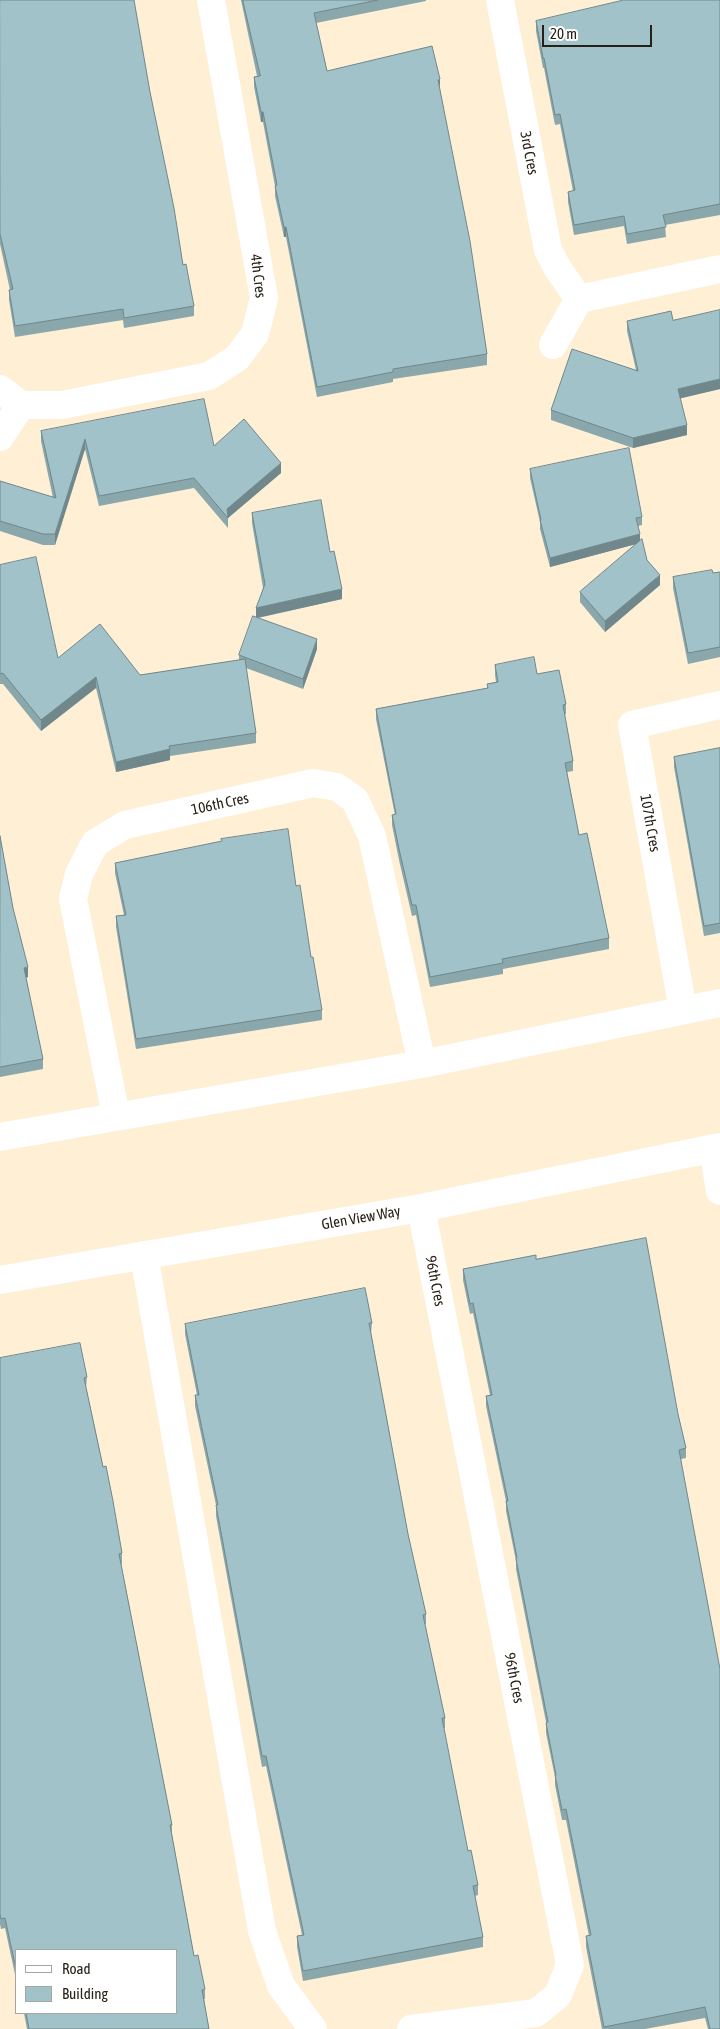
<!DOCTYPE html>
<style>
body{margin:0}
#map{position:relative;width:720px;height:2029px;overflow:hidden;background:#feefd5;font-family:"Asap Condensed",sans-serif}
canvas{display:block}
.legend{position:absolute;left:15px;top:1949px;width:162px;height:65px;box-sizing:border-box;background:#fff;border:1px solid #a8a6a2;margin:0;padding:6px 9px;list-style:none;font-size:15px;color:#262017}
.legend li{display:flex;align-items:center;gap:10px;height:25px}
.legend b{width:25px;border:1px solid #a8a6a2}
.scale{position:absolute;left:542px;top:25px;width:110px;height:22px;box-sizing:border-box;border:2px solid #262017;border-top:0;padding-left:6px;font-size:15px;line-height:18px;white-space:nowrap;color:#262017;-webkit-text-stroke:4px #fff;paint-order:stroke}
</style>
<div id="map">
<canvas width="720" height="2029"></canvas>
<ul class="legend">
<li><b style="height:6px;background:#fff"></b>Road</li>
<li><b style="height:14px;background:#a0c2c8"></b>Building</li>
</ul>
<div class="scale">20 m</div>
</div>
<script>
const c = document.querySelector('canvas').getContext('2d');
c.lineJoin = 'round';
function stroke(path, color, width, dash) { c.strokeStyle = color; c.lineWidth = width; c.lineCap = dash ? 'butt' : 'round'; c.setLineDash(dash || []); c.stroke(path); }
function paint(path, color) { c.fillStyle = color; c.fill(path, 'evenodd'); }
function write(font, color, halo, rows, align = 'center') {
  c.font = font + ' "Asap Condensed",sans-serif'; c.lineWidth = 4; c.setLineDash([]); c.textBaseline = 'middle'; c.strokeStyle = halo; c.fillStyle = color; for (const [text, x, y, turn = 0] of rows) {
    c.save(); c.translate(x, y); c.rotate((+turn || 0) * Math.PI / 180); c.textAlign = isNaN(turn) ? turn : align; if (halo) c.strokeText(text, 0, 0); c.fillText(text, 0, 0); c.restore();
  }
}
stroke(new Path2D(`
 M 500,0 L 548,250 L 558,269 L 579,299
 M 553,345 L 579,299 L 720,269
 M 0,389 L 21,405 L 62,405 L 209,376 L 237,358 L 255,334 L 264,298 L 211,0
 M 0,437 L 21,405
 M 683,1010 L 632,725 L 720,705
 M 116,1116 L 73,899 L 79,874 L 95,843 L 125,825 L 313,783 L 337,787 L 355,800 L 372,836 L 422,1064
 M 0,1137 L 422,1064 L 720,1003
 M 713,1148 L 720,1191
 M 144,1255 L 262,1931 L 281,1986 L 313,2029
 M 411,2029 L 536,2013 L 558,1995 L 570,1965 L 421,1208`), '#fff', 28);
stroke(new Path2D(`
 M 0,1280 L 421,1208 L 720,1147`), '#fff', 28);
paint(new Path2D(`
 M 0,0 L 150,92 L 183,265 L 194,306 L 194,316 L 124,328 L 123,320 L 15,337 L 9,300 L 9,290 L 10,290 L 0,244 Z
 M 241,0 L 426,0 L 426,1 L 316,23 L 327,71 L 440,89 L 487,354 L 487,365 L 393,379 L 393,382 L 317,397 L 286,237 L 284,237 L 275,196 L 275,186 L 263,122 L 261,122 L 254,87 L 254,77 L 257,76 Z
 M 720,3 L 720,215 L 665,225 L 666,237 L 627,244 L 624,226 L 574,235 L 568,202 L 568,192 L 573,191 L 560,124 L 555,125 L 544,68 L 543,68 L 536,31 L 536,21 Z
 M 673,320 L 720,389 L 680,398 L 687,435 L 633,448 L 551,420 L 551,410 L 636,370 L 627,331 L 627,321 Z
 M 41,431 L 214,446 L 281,473 L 228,518 L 228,528 L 194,488 L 99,506 L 85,449 L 55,545 L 43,545 L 0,531 L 0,481 L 53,498 L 41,441 Z
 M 530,469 L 642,517 L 642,525 L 638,526 L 640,541 L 647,560 L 660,585 L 605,632 L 580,602 L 580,592 L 636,544 L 550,567 L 540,529 L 540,522 L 530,478 Z
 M 252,513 L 330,552 L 342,599 L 258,618 L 317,649 L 303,689 L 246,668 L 256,733 L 256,743 L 170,756 L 170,760 L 116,772 L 96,688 L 41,731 L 3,684 L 0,684 L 0,565 L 58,658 L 140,675 L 239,660 L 239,655 L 256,617 L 263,588 L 252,523 Z
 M 720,572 L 720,657 L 688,664 L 673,588 L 673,577 Z
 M 495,665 L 537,674 L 566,704 L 566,714 L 564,715 L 573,761 L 573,771 L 567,772 L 579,835 L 609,938 L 609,949 L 503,969 L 503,974 L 430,987 L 416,915 L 412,916 L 399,860 L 392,825 L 392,815 L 395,815 L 376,719 L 376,709 L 487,688 L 487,684 L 496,682 L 495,675 Z
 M 720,748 L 720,933 L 704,936 L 674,767 L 674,757 Z
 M 0,836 L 13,908 L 28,977 L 26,978 L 43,1059 L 43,1069 L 0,1077 Z
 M 115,863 L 296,886 L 311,957 L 322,1010 L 322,1020 L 136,1049 L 116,927 L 116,916 L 124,915 L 115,873 Z
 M 536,1259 L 678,1414 L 686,1448 L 686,1458 L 681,1459 L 720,2029 L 708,2029 L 705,2018 L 645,2029 L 602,2029 L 586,1947 L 586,1936 L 589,1936 L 566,1820 L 562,1820 L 555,1785 L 555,1777 L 546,1733 L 546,1722 L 516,1569 L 516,1561 L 506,1511 L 506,1501 L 486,1406 L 486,1396 L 490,1395 L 473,1313 L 470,1314 L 463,1280 L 463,1269 Z
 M 372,1323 L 371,1333 L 408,1534 L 426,1614 L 426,1624 L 425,1624 L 445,1718 L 445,1728 L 443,1728 L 468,1851 L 478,1885 L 478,1895 L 475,1896 L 483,1937 L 483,1947 L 303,1981 L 297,1947 L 297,1936 L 302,1935 L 266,1766 L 262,1767 L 216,1516 L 216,1505 L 195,1406 L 195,1395 L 197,1395 L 185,1334 L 185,1324 Z
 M 0,1358 L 87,1377 L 86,1387 L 122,1553 L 122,1564 L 121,1564 L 172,1825 L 172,1835 L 194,1956 L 205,1989 L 205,1999 L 204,1999 L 209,2029 L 27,2029 L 24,2013 L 176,2013 L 16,1950 L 16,1979 L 5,1928 L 1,1929 L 0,1924 Z`), '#8aa7ac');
paint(new Path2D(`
 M 440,79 L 440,89 L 438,80 Z
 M 261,112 L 263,112 L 263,122 L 261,122 Z
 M 284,227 L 286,227 L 286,237 L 284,237 Z
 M 720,379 L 720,389 L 678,399 L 678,389 Z
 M 687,425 L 687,435 L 633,448 L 633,438 Z
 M 85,439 L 85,449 L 55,545 L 55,534 Z
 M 281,463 L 281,473 L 228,518 L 227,509 Z
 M 640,534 L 640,543 L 550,567 L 550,558 Z
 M 660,575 L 660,585 L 605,632 L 605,621 Z
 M 342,589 L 342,599 L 256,618 L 256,608 Z
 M 317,639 L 317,649 L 303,689 L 303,679 Z
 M 96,677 L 96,688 L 41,731 L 41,720 Z
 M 170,749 L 170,760 L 116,772 L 116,762 Z
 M 28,967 L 28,977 L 24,978 L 24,968 Z`), '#70888c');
const building = new Path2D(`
 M 0,0 L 134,0 L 150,92 L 174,208 L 183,265 L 186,264 L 194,306 L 124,318 L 123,309 L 15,326 L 9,290 L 13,289 L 0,234 Z
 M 243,0 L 378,0 L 314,13 L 327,71 L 432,46 L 440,79 L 438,80 L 470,241 L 487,354 L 393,369 L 393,372 L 317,387 L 286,227 L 284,227 L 275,186 L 277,185 L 263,112 L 261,112 L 254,77 L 260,76 Z
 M 624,0 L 720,0 L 720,204 L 663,215 L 666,227 L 627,234 L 624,216 L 574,225 L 568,192 L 575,190 L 560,114 L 555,115 L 544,58 L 543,58 L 536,21 Z
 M 720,310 L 720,379 L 678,389 L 687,425 L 633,438 L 551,410 L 572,349 L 638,371 L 627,321 L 671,311 L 673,320 Z
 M 204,399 L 214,446 L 244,419 L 281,463 L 227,509 L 228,518 L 194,478 L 99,496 L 85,439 L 55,534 L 43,534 L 0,521 L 0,481 L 56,498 L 41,431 Z
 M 629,448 L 642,517 L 636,518 L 640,534 L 550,558 L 540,520 L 541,520 L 530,469 Z
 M 321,500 L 330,552 L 334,551 L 342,589 L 256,608 L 265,584 L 252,513 Z
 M 642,539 L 647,560 L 660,575 L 605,621 L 580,592 Z
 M 36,557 L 58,658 L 100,624 L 140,675 L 245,659 L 256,733 L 169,746 L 170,749 L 116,762 L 96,677 L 41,720 L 3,673 L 0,674 L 0,565 Z
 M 712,570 L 713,573 L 720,572 L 720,647 L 688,653 L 673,577 Z
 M 253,616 L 317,639 L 303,679 L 239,655 Z
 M 534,657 L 537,674 L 559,670 L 566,704 L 563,705 L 573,761 L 565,763 L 579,835 L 587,833 L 609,938 L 502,959 L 503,963 L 430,977 L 416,905 L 412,905 L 399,849 L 392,815 L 396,814 L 376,709 L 488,688 L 487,684 L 498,682 L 495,665 Z
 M 720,748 L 720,923 L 704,926 L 674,757 Z
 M 288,829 L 296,886 L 300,885 L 311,957 L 313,957 L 322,1010 L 136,1039 L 116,916 L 126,915 L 115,863 L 222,841 L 221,839 Z
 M 0,836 L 13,908 L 28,967 L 24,968 L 43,1059 L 0,1067 Z
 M 646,1238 L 678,1414 L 686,1448 L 679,1450 L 720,1669 L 720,2029 L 710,2029 L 705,2007 L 604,2027 L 586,1936 L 591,1935 L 566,1809 L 562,1810 L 555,1775 L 556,1775 L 546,1723 L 548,1722 L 516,1559 L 517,1558 L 506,1501 L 508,1501 L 486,1396 L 492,1395 L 473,1303 L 470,1304 L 463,1269 L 536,1255 L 536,1259 Z
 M 365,1288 L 372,1323 L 369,1323 L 408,1534 L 426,1614 L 423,1615 L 445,1718 L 442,1718 L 468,1851 L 471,1850 L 478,1885 L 473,1886 L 483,1937 L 303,1971 L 297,1936 L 304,1935 L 266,1756 L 262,1756 L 216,1505 L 218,1505 L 195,1395 L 199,1395 L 185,1324 Z
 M 80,1343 L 87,1377 L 84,1378 L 103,1467 L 106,1466 L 113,1501 L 122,1553 L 119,1554 L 172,1825 L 170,1825 L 194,1956 L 198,1955 L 205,1989 L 202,1990 L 209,2029 L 29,2029 L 26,2013 L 176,2013 L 176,1950 L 16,1950 L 16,1969 L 5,1918 L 1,1919 L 0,1914 L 0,1358 Z`);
paint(building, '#a0c2c8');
stroke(building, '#70888c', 1);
write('15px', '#262017', '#fff', [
 ["3rd Cres",529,153,79],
 ["4th Cres",258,276,83],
 ["106th Cres",220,804,-12],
 ["107th Cres",650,823,80],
 ["Glen View Way",361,1218,-10],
 ["96th Cres",435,1281,79],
 ["96th Cres",514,1678,79]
]);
</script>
